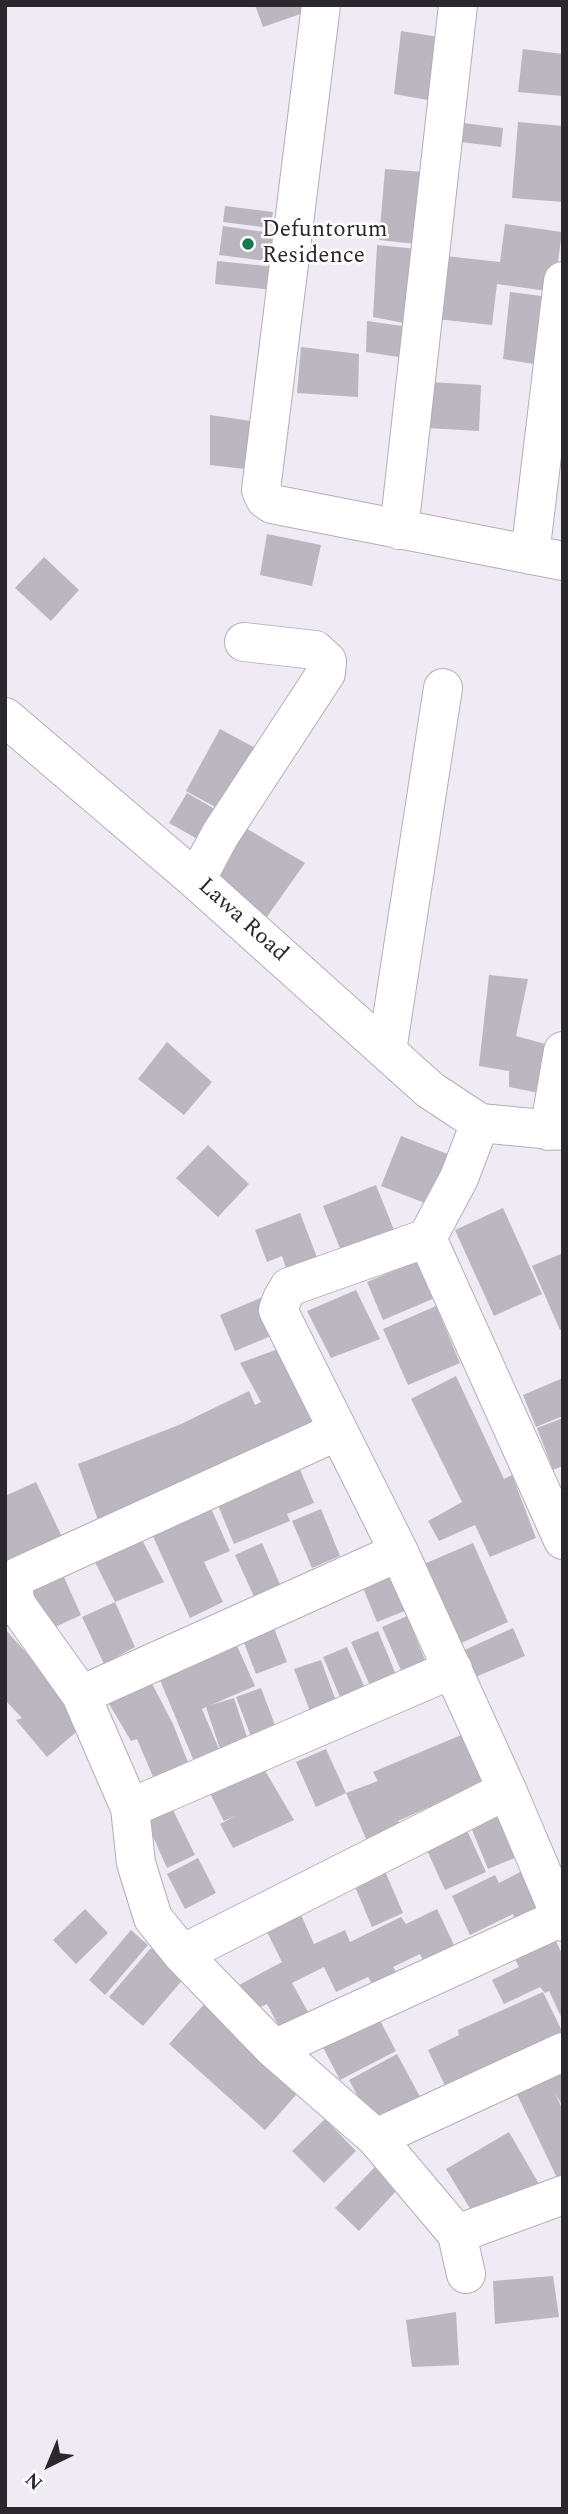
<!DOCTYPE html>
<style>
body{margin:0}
#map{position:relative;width:568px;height:2514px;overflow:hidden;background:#efeaf4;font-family:Spectral,serif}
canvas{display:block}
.frame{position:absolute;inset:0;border:7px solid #2a282c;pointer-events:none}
.north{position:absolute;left:14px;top:2430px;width:70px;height:70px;-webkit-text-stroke:5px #fff;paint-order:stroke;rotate:223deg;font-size:19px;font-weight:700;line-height:28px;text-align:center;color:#2a282c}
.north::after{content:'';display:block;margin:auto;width:24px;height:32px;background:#2a282c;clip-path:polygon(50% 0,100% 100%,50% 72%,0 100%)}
</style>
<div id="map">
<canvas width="568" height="2514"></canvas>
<div class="frame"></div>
<div class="north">N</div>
</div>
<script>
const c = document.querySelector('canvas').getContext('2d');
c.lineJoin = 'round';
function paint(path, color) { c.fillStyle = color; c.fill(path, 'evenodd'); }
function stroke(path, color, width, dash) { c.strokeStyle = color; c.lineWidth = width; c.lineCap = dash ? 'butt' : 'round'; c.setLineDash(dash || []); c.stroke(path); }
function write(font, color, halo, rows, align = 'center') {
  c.font = font + ' Spectral,serif'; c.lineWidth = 5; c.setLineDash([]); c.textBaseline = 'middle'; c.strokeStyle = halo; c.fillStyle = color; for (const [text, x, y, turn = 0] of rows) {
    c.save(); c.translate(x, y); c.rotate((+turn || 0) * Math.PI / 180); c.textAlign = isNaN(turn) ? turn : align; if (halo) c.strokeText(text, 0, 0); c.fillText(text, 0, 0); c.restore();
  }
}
paint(new Path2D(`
 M 255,5 L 307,5 L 309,11 L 263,27 Z
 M 401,31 L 445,38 L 439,102 L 394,94 Z
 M 523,49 L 563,54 L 563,96 L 518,92 Z
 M 518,122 L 563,126 L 563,202 L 512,198 Z
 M 463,123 L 503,128 L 501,147 L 461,142 Z
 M 385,169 L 436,173 L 426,245 L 379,240 Z
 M 225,206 L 273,212 L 270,228 L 223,222 Z
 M 505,224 L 562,232 L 554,292 L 497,284 L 492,325 L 436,319 L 445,256 L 500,262 Z
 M 223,226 L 278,234 L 274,262 L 219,255 Z
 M 377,245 L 427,250 L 419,326 L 373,317 Z
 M 217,261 L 276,267 L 274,290 L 215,284 Z
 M 510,292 L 557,298 L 546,366 L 503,359 Z
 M 367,321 L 416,328 L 412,359 L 366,352 Z
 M 301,347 L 359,354 L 358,397 L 297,393 Z
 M 430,382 L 481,385 L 479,431 L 428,428 Z
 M 210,415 L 258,422 L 254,470 L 210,465 Z
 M 267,534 L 321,545 L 312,586 L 260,575 Z
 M 44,557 L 79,590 L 51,621 L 15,588 Z
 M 220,729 L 261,751 L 228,814 L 186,791 Z
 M 187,793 L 227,816 L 210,846 L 169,823 Z
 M 244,827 L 305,863 L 264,921 L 210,886 Z
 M 489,975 L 528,979 L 516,1036 L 549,1045 L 544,1094 L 509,1087 L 509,1071 L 479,1066 Z
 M 167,1042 L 212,1082 L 184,1115 L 138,1079 Z
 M 401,1136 L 450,1155 L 430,1205 L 381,1186 Z
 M 208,1145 L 249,1184 L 218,1217 L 176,1178 Z
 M 376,1185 L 394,1230 L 341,1251 L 323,1206 Z
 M 503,1208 L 542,1294 L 494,1316 L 455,1230 Z
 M 300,1213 L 318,1260 L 287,1271 L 282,1256 L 267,1262 L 255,1230 Z
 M 563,1253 L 563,1329 L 560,1330 L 532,1266 Z
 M 419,1260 L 435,1298 L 383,1320 L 367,1282 Z
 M 356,1290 L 380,1339 L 331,1358 L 307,1311 Z
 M 263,1297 L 278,1333 L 235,1351 L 220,1315 Z
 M 436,1306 L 460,1363 L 408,1385 L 383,1329 Z
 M 281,1348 L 321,1431 L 99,1523 L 78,1464 L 179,1425 L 249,1391 L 255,1405 L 261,1402 L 240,1363 Z
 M 456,1376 L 504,1479 L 512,1475 L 536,1538 L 490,1557 L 475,1525 L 439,1541 L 428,1521 L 462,1502 L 411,1399 Z
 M 563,1378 L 563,1416 L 536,1427 L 523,1395 Z
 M 563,1418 L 563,1466 L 553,1470 L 537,1428 Z
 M 299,1467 L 314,1503 L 287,1514 L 290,1521 L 234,1544 L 217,1503 Z
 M 36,1482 L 63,1539 L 5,1569 L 5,1496 Z
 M 210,1506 L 230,1551 L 204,1562 L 223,1602 L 190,1618 L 151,1532 Z
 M 321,1509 L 340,1556 L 312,1568 L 292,1521 Z
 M 141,1538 L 164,1582 L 115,1602 L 135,1647 L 104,1664 L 82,1617 L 115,1602 L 94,1560 Z
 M 262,1543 L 282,1589 L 256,1601 L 235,1555 Z
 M 473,1543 L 508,1622 L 459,1644 L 424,1564 Z
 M 389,1566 L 407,1610 L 377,1622 L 359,1578 Z
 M 63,1575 L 81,1615 L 49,1630 L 31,1589 Z
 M 269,1615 L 287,1662 L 256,1674 L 238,1627 Z
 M 407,1616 L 427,1665 L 403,1675 L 382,1627 Z
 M 513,1628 L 525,1656 L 473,1678 L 460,1652 Z
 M 5,1629 L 88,1722 L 47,1757 L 16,1720 L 22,1718 L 5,1700 Z
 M 378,1631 L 397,1677 L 371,1688 L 351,1642 Z
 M 234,1639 L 255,1686 L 211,1705 L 234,1698 L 250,1746 L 222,1755 L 206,1707 L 202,1709 L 222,1756 L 196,1766 L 157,1673 Z
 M 347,1647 L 365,1688 L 341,1699 L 323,1657 Z
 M 321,1660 L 336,1701 L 310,1711 L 294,1669 Z
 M 148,1676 L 173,1724 L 189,1765 L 154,1779 L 137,1739 L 131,1741 L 105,1697 Z
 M 261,1688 L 278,1733 L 253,1742 L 236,1697 Z
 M 466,1733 L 488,1783 L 433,1815 L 429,1807 L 398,1821 L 401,1826 L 367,1841 L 346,1793 L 378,1781 L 373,1772 Z
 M 326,1749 L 346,1793 L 316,1807 L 296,1762 Z
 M 260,1762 L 294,1820 L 233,1848 L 220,1824 L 237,1815 L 224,1821 L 206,1786 Z
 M 505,1805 L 524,1854 L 488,1869 L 468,1820 Z
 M 172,1808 L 195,1855 L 167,1868 L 147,1823 Z
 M 466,1828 L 486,1872 L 445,1890 L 425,1846 Z
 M 198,1858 L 216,1893 L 185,1909 L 167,1874 Z
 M 384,1869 L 403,1913 L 372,1927 L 353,1882 Z
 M 526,1869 L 542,1912 L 516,1924 L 513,1914 L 470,1935 L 452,1896 L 495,1875 L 499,1883 Z
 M 298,1908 L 314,1944 L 345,1930 L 350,1942 L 401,1917 L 406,1924 L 437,1909 L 454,1945 L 423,1960 L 420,1954 L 393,1967 L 397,1973 L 373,1985 L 368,1977 L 336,1992 L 324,1967 L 292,1983 L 308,2012 L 279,2027 L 267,2004 L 252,2011 L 239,1985 L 282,1962 L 263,1924 Z
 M 85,1909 L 108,1933 L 76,1964 L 53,1940 Z
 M 131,1930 L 148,1945 L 105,1995 L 89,1980 Z
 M 553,1935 L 563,1956 L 563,2021 L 549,1991 L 545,1993 L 540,1987 L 504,2004 L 492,1980 L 519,1967 L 512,1954 Z
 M 151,1948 L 185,1977 L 143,2026 L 109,1997 Z
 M 543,1992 L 563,2033 L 448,2092 L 428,2050 L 459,2035 L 458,2030 Z
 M 206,2002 L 303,2087 L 265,2130 L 169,2044 Z
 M 373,2007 L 396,2051 L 340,2080 L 317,2036 Z
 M 397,2054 L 425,2106 L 377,2132 L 349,2080 Z
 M 563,2063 L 563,2107 L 554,2091 L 563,2110 L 563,2182 L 560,2184 L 512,2084 Z
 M 325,2119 L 356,2151 L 324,2183 L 292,2151 Z
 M 509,2132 L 539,2184 L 477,2220 L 446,2169 Z
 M 376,2166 L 399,2188 L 359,2231 L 335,2208 Z
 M 553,2276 L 559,2317 L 495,2324 L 493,2281 Z
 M 456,2312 L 459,2365 L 412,2367 L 406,2320 Z`), '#bbb6c0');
const minor = new Path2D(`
 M 321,5 L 261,490 L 265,499 L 272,504 L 563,561
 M 399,530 L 458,5
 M 530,555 L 563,281
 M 5,717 L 196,880 L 430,1090 L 480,1123 L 563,1131
 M 196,880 L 220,835 L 326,673 L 327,661 L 315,650 L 244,642
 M 387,1051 L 443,688
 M 480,1123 L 459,1178 L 427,1238 L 563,1540
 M 549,1131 L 563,1051
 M 427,1238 L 289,1287 L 282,1299 L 278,1310 L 399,1552 L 507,1790 L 563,1922
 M 338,1431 L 19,1576 L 13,1588 L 16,1604 L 81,1695 L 130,1808 L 136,1863 L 153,1918 L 182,1954 L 274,2049 L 376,2138 L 457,2234 L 466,2274
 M 81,1695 L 399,1552
 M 130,1808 L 453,1669
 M 182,1954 L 507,1790
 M 274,2049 L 560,1918
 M 376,2138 L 563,2052
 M 457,2234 L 563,2195`);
stroke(minor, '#b3aeb8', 40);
stroke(minor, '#fff', 38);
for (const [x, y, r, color] of [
 [248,244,7,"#1a784f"]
]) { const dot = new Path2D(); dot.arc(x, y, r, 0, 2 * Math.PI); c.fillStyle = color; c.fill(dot); stroke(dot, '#fff', 2.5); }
write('23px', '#2a282c', '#fff', [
 ["Defuntorum",262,231],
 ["Residence",262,257]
], 'left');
write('23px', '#2a282c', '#fff', [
 ["Lawa Road",242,921,42]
]);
</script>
